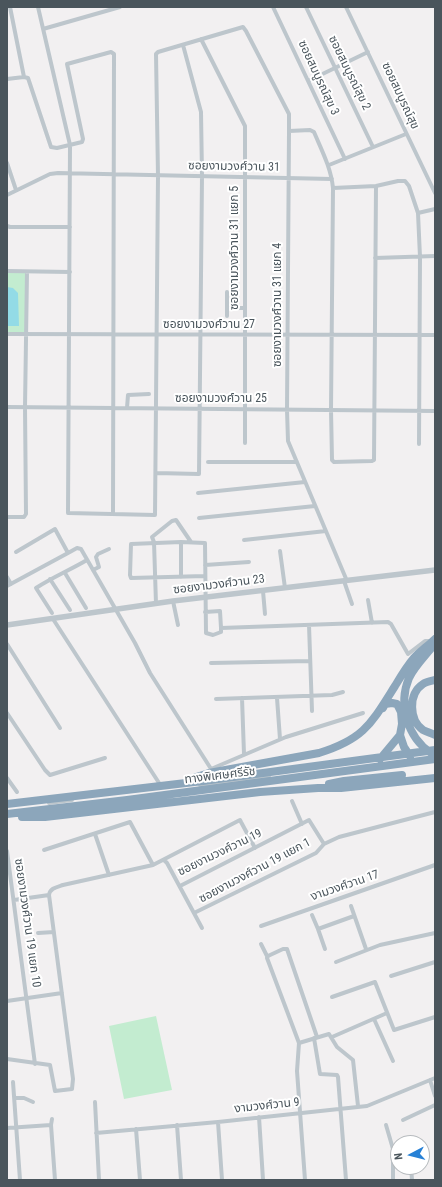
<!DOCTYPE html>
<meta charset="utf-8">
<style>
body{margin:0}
#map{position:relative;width:442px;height:1187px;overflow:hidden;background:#f2f0f1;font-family:"Roboto Condensed",sans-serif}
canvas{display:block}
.frame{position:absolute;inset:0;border:8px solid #4a555c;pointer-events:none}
.north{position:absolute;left:390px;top:1135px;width:40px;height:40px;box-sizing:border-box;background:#fff;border:1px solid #b7bbbe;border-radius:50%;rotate:263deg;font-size:11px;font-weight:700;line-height:16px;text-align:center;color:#4a555c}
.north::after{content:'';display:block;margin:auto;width:14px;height:18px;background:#2781d6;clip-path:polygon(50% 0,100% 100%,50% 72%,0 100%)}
</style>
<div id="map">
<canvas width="442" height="1187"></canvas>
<div class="frame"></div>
<div class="north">N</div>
</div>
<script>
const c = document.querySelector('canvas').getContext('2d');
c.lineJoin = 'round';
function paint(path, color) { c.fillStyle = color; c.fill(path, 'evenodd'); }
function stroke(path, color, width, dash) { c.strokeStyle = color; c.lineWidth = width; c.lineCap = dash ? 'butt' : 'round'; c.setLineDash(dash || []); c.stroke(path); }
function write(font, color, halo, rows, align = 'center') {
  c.font = font + ' "Roboto Condensed","Noto Sans Thai",sans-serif'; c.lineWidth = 4; c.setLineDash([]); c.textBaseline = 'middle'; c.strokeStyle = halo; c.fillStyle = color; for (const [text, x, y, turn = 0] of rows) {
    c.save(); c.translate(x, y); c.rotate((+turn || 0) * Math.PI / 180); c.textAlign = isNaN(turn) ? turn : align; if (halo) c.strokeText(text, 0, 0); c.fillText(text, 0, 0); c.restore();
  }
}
paint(new Path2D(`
 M 7,272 L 26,272 L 25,335 L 7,335 Z
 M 156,1016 L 172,1090 L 124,1099 L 109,1026 Z`), '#c3ecd0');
paint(new Path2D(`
 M 7,287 L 13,288 L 18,293 L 19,326 L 7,326 Z`), '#93dbe6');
stroke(new Path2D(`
 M 10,7 L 24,77
 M 38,7 L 70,145 L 68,513 L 155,515 L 158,176 L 156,54 L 158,52 L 243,27 L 246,31 L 289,114 L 289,131 L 287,410 L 288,441 L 347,581
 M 273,7 L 345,159
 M 306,7 L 373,147
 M 346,7 L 435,193
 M 43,29 L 120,7
 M 201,39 L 245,126 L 245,443
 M 7,79 L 24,77 L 28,78 L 51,147 L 57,148 L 82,142 L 83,139 L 67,64 L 111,52 L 114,54 L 113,514
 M 308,81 L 368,52
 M 289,131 L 310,130 L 314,132 C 322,151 331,168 333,188 L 331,410 L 332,460 L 334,462 L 372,461 L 374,460 L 376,186
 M 7,163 L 16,190
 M 329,165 L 406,134
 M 333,188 L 376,186 L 398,181 L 405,181 L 409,186 L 418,213 L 420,257 L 419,444
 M 7,195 L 50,174 L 58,173 L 332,179
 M 418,213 L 435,209
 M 7,226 L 10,227 L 70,227
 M 375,258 L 435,256
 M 7,271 L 70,272
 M 227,308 L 244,308
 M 227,316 L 227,292
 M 7,334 L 435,335
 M 7,407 L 435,411
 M 127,408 L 128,395 L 149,394
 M 208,462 L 297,462
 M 156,473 L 199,474 L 202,176 L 201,112 L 183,45
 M 198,493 L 305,482
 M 7,517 L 24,517 L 26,514 L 25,407 L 27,272
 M 199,518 L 315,506
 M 244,540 L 326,531
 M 181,542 L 181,577
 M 280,551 L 285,588
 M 16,552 L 55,529 L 68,553
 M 205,565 L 249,562
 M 93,570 L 99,567 L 96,557 L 98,554 L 109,549
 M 65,573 L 86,608
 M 205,576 L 131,578 L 130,575 L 131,544 L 181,542 L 205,543 L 206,633 L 213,635 L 221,632 L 221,628 L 388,622 L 391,624 L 408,654 L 425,641 L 432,641
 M 7,577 L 11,584
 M 50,579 L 70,610
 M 344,581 L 352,604
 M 7,586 L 68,553 L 77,548 L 81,549 L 135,643 L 150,673 L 213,772
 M 263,591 L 265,614
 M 368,600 L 372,623
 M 173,601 L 178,625
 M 156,604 L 154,542 L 152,537 L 172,521 L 176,520 L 191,542
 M 205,612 L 220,611 L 221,628
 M 52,613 L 36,588 C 53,577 70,570 87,560
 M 53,619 L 161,786
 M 309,625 L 312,711
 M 7,644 L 60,728
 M 211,663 L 310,661
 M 242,698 L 244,754
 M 277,698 L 280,739
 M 216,699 L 332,695 L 343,692
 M 7,713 L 45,770 L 50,775 L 105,758
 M 211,769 L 286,737 L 363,713
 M 7,778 L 17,792
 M 200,785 L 269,777
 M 292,801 L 302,824
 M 49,803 L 72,800
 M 95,834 L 109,875
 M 44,850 L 130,822 L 153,865
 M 7,851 L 35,1064
 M 164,860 L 167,863 L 202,928
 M 180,886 L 309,820 L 324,844 L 339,837 L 435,812
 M 14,900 L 49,895
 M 351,906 L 366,949
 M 194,913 L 316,853 L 324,844
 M 312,915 L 318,929 L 354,916
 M 261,926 L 435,865
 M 318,929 L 325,949
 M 38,933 L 54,932
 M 261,944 L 267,956
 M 336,962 L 380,945 L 435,933
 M 391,976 L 435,962
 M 332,997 L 375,982 L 394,1030 L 435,1017
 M 7,1001 L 62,993
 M 374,1019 L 393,1061
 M 332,1037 L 387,1013
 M 314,1038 L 320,1074 L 337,1075 L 338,1077 L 346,1180
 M 299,1043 L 329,1034 L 337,1047 L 353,1060 L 358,1106
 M 7,1059 L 50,1065 L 55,1091 L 72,1089 L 73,1079 L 49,895 C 50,888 57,887 63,885 L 153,865 L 238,821 L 240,820 L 241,822 L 255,848
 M 430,1080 L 435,1096
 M 13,1082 L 20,1180
 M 15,1098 L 24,1098 L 33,1102
 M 95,1102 L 99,1180
 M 259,1117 L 263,1180
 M 52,1119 L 51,1125 L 55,1180
 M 403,1120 L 435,1105
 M 218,1122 L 222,1180
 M 177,1125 L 181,1180
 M 386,1125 L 393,1149 L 393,1180
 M 7,1128 L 51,1125
 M 136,1129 L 140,1180
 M 96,1133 L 218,1122 L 367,1106 L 435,1078
 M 411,1167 L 412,1180
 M 411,1171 L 419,1170
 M 305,1180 L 297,1071 L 299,1043 L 267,958 L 268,956 L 283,949 L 287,949 L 317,1037`), '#bdc6cc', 4);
stroke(new Path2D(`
 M 7,625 L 173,601 L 435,570`), '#bdc6cc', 5.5);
stroke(new Path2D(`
 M 435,680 C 431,681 426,682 423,684 C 408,694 409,720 423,730 C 427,732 431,733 435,735
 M 383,708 L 385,704 L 392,703 L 397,704 L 401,712 L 402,724 L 400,735 L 404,747 L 410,756
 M 431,753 C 407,737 398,704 409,678 C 414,667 425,656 433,646
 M 380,759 L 400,735
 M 190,779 L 209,773 L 319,753 C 364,739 371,724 395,686 C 401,676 407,666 414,658 C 420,651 428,646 435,639
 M 329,784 L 344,781 L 402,775
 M 7,804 L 203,781 L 435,750
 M 7,814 L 127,800 L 435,759
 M 22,817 L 45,817 L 260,792 L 318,788 L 341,788 L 435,778`), '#8ca6bb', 8);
write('12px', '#4a555c', '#fff', [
 ["ซอยสมบูรณ์สุข 2",349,73,64],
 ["ซอยสมบูรณ์สุข 3",318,78,65],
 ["ซอยสมบูรณ์สุข",400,96,65],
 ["ซอยงามวงศ์วาน 31",234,167,1],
 ["ซอยงามวงศ์วาน 31 แยก 5",235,248,-90],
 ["ซอยงามวงศ์วาน 31 แยก 4",278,305,-90],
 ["ซอยงามวงศ์วาน 27",209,325],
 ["ซอยงามวงศ์วาน 25",221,399],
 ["ซอยงามวงศ์วาน 23",219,585,-7],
 ["ทางพิเศษศรีรัช",220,776,-7],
 ["ซอยงามวงศ์วาน 19",220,853,-26],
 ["ซอยงามวงศ์วาน 19 แยก 1",255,871,-28],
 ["งามวงศ์วาน 17",345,886,-19],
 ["ซอยงามวงศ์วาน 19 แยก 10",27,923,82],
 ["งามวงศ์วาน 9",267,1106,-6]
]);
</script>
